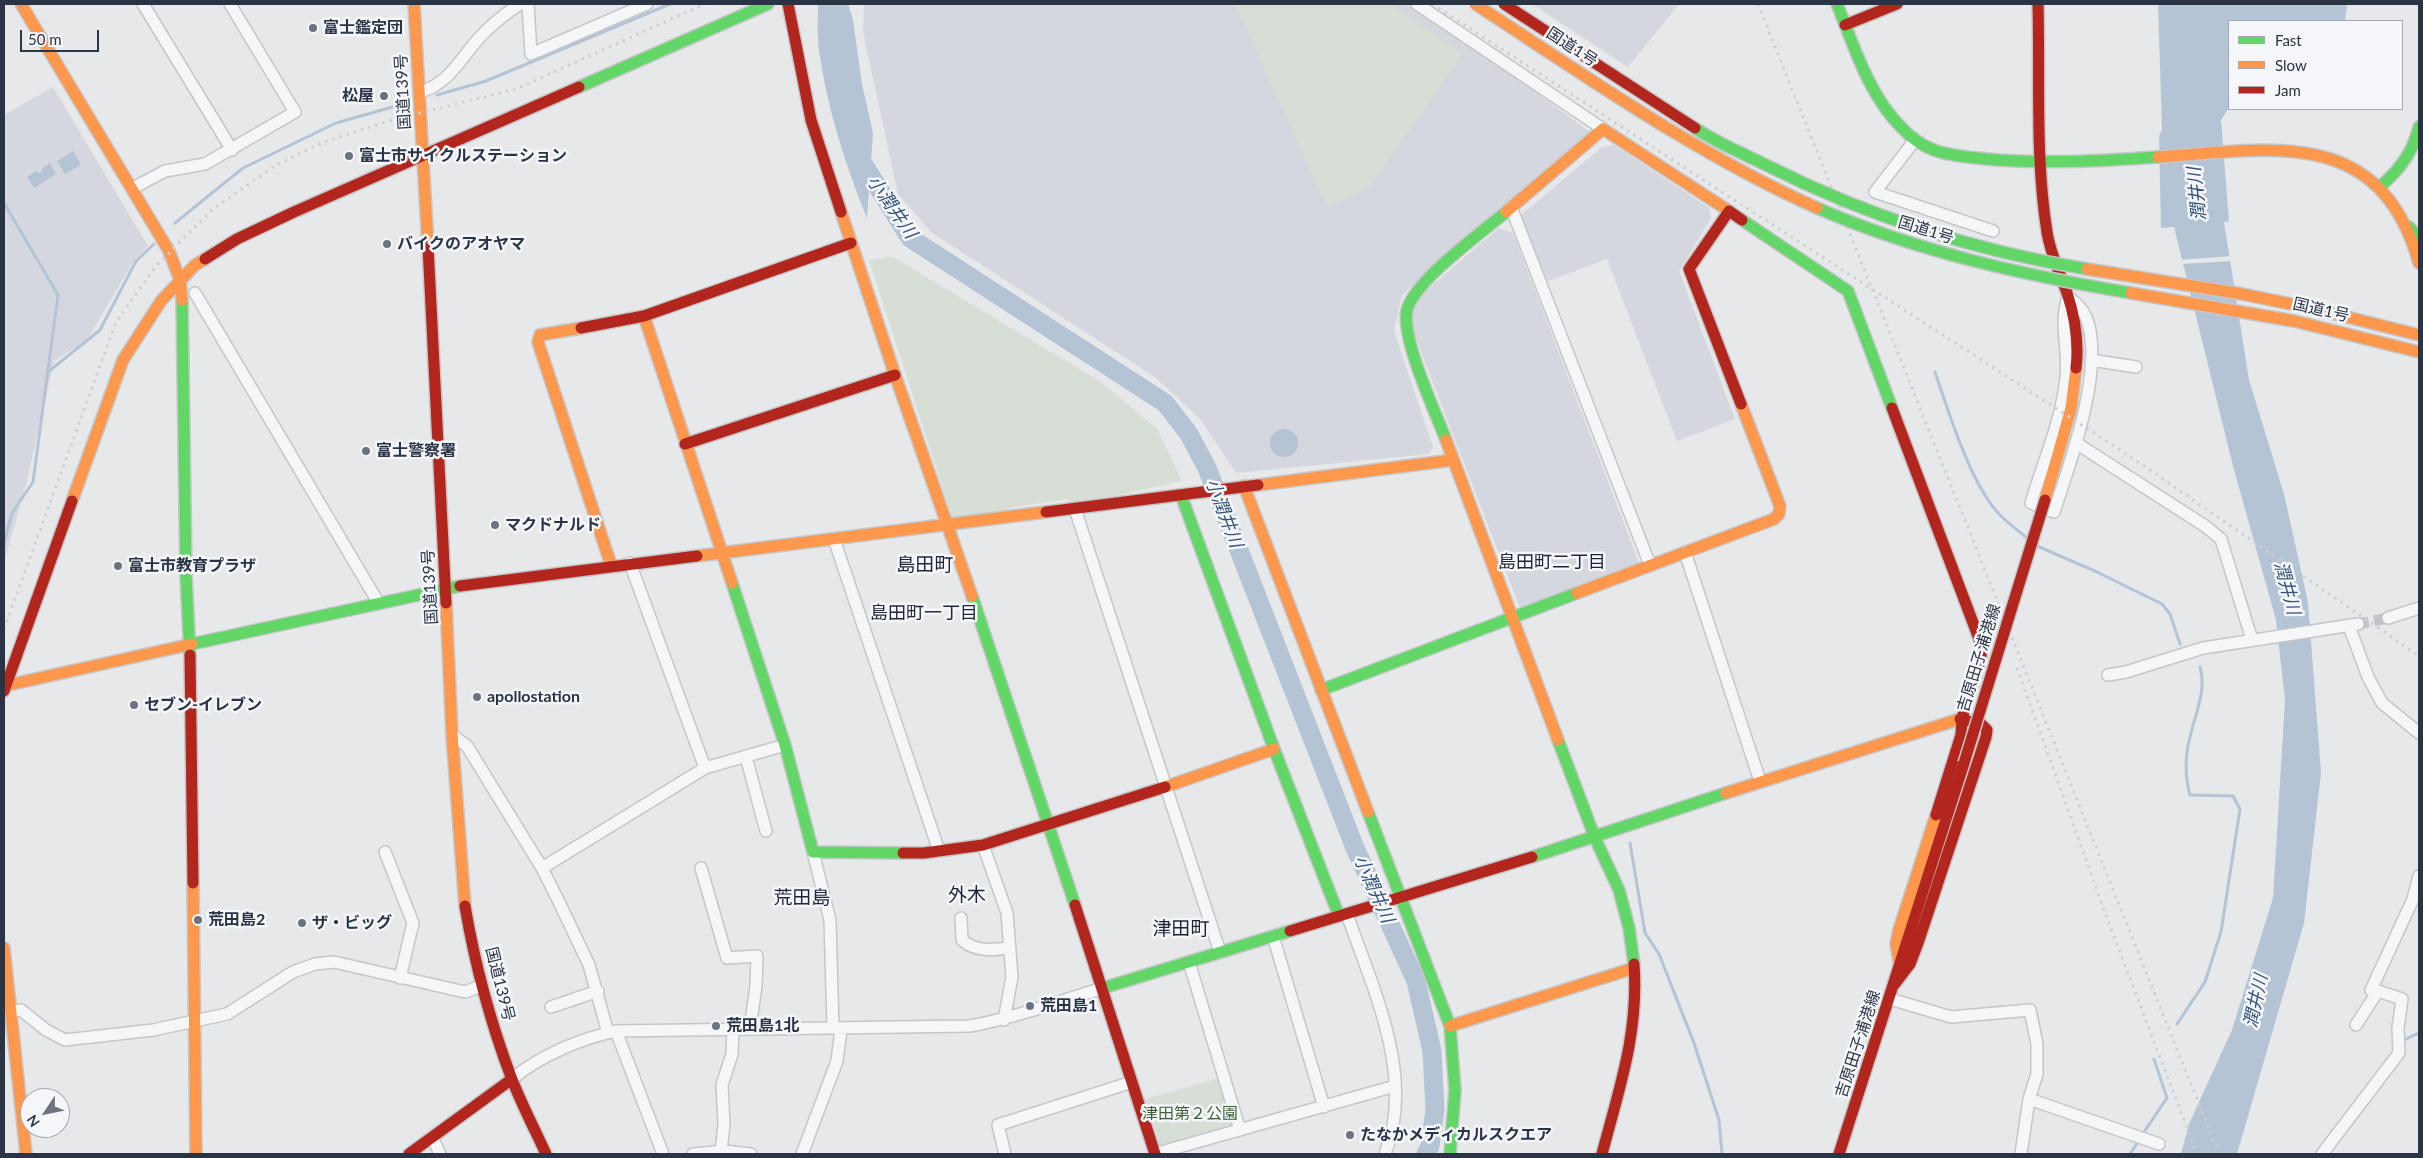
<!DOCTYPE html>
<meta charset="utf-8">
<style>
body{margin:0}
#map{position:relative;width:2423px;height:1158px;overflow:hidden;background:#e6e8ea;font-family:Lato,sans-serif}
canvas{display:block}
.frame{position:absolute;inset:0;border:5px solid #2b3445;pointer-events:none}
.legend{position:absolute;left:2228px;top:20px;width:175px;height:90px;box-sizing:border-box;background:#f4f6f9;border:1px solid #a4a8b1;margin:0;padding:6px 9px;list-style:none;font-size:15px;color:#2b3445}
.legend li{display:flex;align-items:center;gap:10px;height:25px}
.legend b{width:25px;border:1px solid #a4a8b1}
.north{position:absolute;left:20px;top:1088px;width:50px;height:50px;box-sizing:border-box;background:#f4f6f9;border:1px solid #a4a8b1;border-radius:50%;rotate:236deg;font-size:14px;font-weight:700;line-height:20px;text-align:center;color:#2b3445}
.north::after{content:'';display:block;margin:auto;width:18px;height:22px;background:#6c737f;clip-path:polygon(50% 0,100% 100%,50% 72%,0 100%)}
.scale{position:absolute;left:20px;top:30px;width:79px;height:22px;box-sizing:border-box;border:2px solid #2b3445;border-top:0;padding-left:6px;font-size:15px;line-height:18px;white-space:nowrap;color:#2b3445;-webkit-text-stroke:4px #f4f6f9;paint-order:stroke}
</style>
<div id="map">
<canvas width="2423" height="1158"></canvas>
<div class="frame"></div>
<ul class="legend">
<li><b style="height:6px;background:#63d668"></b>Fast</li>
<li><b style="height:6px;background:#ff974d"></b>Slow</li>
<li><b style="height:6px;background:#b3261e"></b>Jam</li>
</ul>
<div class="north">N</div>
<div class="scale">50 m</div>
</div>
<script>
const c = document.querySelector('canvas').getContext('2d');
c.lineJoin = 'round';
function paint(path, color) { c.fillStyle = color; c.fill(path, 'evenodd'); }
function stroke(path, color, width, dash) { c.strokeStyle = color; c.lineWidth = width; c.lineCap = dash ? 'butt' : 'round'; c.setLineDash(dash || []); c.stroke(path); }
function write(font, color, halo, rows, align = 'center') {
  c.font = font + ' Lato,"Noto Sans JP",sans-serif'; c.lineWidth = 5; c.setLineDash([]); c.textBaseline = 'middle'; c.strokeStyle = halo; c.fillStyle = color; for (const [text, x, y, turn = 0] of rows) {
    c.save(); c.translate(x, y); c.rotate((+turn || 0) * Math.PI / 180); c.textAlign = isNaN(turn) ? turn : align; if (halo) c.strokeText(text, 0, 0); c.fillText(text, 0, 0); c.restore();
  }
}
paint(new Path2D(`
 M 864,4 L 1407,4 L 1478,50 L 1590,132 L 1402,295 L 1394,331 L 1433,447 L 1429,454 L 1236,473 L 1200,419 L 1156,378 L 931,232 L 898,194 L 863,32 Z
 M 1532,4 L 1679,4 L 1628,67 Z
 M 53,87 L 148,246 L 133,262 L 87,340 L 54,361 L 26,485 L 4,562 L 4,115 Z
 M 1614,145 L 1709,208 L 1711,218 L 1679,271 L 1735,419 L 1677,441 L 1607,259 L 1543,283 L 1520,216 L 1602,147 Z
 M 1499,228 L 1513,233 L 1639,563 L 1520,608 L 1411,326 L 1411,311 L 1424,292 Z`), '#d4d7dd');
paint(new Path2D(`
 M 1235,4 L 1390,4 L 1463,54 L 1370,186 L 1327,207 Z
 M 893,257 L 1101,382 L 1157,429 L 1182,481 L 1072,505 L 1067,499 L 1009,508 L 1004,512 L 952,517 L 869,260 Z
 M 1219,1078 L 1234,1128 L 1161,1150 L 1146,1099 Z`), '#d6ded6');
paint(new Path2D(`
 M 818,4 L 848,4 L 853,20 L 862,84 L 873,133 L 867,218 C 845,164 827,108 819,50 C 817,35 818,19 818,4 Z
 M 2158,4 L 2347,4 L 2345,21 L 2229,21 L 2229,107 L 2221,120 L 2229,221 L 2224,222 L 2249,380 L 2284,494 L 2308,602 L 2321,773 L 2304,923 L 2237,1154 L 2181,1154 L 2189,1124 L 2232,1030 L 2273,898 L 2285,700 L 2276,620 L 2233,466 L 2174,227 L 2161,228 L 2159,136 L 2162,129 Z
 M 73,151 L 81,165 L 65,174 L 57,161 Z
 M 50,163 L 56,174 L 34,188 L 27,177 L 36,171 L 39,173 L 43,171 L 41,169 Z
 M1270 443a14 14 0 1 1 28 0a14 14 0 1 1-28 0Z`), '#b4c4d5');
paint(new Path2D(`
 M 2232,256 L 2233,261 L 2180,264 L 2179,260 Z`), '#e6e8ea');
stroke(new Path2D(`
 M 437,95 L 486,81 L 670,4
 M 4,203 L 58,295 L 33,482 L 12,513 L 4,543
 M 175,223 L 243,168 L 336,123 L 403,104
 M 48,372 L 100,330 L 136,261 L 154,244
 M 1935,372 C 1949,413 1971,486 2001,516 C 2009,524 2019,531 2028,539
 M 2037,546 L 2097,572 L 2162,604 L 2170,614 L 2180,644
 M 1630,843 L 1645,933 L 1659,954 L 1694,1043 L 1719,1120 L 1722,1154
 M 2177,1024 L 2205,982 L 2221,932 L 2240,809 L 2233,796 L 2190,795 C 2185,777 2185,756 2190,737 C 2195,714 2207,691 2200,667
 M 2402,1041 L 2419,1033
 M 2142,1135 L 2167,1098 L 2154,1059
 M 2130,1154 L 2138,1142`), '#b4c4d5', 3);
stroke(new Path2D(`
 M 857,154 L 910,238 L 1165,403 L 1189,434 L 1207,468 L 1355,848 L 1416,981 L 1432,1051 L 1435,1110 L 1430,1146 L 1426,1154`), '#b4c4d5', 19);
stroke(new Path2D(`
 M 2358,624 L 2388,618`), '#c1c4c9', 11, [11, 5.5]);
const street = new Path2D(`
 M 143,4 L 232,150
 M 528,4 L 531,54 L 647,4
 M 1417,4 L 1603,129
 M 419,92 C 448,86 462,56 481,36 C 493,23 506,13 520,4
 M 1915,140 L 1875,192 L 1993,231
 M 133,188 L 165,171 L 205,164 L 295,112 L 230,4
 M 1511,207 L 1650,565
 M 195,293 L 378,602
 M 2068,297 C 2075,302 2082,308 2086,317 C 2106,366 2070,463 2054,512 L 2031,503 C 2043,462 2062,420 2066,377 C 2069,351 2059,322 2068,297 Z
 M 2091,360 L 2136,367
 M 2076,443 L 2205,526 L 2221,539 L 2252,640
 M 1075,509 L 1220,952
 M 834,539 L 939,851
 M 1685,552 L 1760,781
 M 630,563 L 705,768
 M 2388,618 L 2419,608
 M 2349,626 L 2368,677 L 2382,703 L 2419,733
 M 2108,675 L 2126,672 L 2203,648 L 2358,624
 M 452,735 L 467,746 L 542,868 L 560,904 L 589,965 L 608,1033
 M 746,757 L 766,831
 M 983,845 L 1007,913 L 1012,977 L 1004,1020
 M 385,852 L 413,923 L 400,978
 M 813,852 L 830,920 L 833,1028
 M 542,868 L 705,768 L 785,745
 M 701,868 L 727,958 L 757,956 L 756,986 L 750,1029
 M 1347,914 C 1372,987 1416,1076 1385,1154
 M 961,918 L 962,940 C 975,952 993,950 1010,948
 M 1273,936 L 1324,1107
 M 1189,962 L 1240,1130
 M 1890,999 L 1951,1017 L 2030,1010 L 2037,1044 L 2037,1074 L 2029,1099 L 2021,1154
 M 551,1007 L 598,991
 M 11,1011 L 21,1010 L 46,1030 L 65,1040 L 153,1030 L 227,1014 L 293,972 L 315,964 L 334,962 L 465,992 L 481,986
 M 2356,1025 L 2378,991 L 2371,990 L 2413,899 L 2419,876
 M 616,1031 L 663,1154
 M 512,1079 C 541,1055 580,1039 616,1031 L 970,1026 C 1014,1018 1060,1001 1103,988
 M 2029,1099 L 2159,1144
 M 432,1137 L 440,1154
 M 721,1152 L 724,1124 L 722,1085 L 732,1054 L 733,1029
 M 693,1154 L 724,1151 L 751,1154
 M 802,1154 L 837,1061 L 841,1029
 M 1005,1154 L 998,1125 L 1132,1082
 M 1154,1154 L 1395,1086
 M 2322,1154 L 2399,1053 L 2398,1028 L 2402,999 L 2378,991`);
const fast = new Path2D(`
 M 1837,4 C 1854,46 1869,96 1902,128 C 1911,138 1921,145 1934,150 C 1950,156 1968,157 1986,159 C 2043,164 2100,161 2158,157
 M 579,87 L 768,4
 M 2381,186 C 2400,169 2413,152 2419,127
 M 1742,220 L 1848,291 L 1892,408
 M 2409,227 L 2419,238
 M 182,300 L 186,576 L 190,655
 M 1446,440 C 1435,411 1401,339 1407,310 C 1414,281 1481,233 1506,212
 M 1181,495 L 1274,749 L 1339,916
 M 732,583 L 785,745 L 813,852 L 903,853
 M 972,596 L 1075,905
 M 192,644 L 460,586
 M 1321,690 L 1577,593
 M 1558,740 L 1595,838 L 1619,890 L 1629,928 L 1634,964
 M 1368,812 L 1450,1026 L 1455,1090 L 1450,1154
 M 1532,857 L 1726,793
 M 1103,988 L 1290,931`);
const slow = new Path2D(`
 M 21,4 L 169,251 L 180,280 L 182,300
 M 414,4 L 428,246
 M 2158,157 C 2272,149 2380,125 2419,263
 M 841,212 L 895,375 L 972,596
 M 1506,212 L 1603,129 L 1729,211
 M 644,316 L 732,583
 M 581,328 L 540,335 L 538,342 L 611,565
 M 1446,440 L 1558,740
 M 1258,485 L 1453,460
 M 1244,486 L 1368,812
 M 2045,500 L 2071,408 L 2076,368
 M 72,501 L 123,360 L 161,301 L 195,265 L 205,259
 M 697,556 L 1046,512
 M 1577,593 L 1774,519 L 1779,514 L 1780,506 L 1741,404
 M 446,603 L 452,735 L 465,906
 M 4,686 L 192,644
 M 1165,787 L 1274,749
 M 1726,793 L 1960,719
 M 193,883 L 196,1154
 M 4,948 L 26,1154
 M 1900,966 L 1896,944 L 1899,930 L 1936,815
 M 1450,1026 L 1634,968`);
const jam = new Path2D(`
 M 788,4 L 811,120 L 841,212
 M 2038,4 C 2040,80 2035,157 2047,232 C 2050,253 2060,273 2067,293 C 2075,317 2079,343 2076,368
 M 1845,25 L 1897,4
 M 428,246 L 446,603
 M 205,259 L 237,239 L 294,212 L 579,87
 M 581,328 L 644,316 L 851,243
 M 1741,404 L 1689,269 L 1729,211 L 1742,220
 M 1892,408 L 1981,644 L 1981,657 L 1962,718 L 1961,735 L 1936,815
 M 685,444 L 895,375
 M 1046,512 L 1258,485
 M 460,586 L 697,556
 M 190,655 L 193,883
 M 4,691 L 72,501
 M 903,853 L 924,853 L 983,845 L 1165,787
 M 1075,905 L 1155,1154
 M 465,906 C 475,965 490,1021 511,1077 C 521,1103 534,1128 546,1154
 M 1290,931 L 1532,857
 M 1894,985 L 1910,964 L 1918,943 L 1986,737 L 1987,730 L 1981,724 L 1960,719
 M 409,1154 L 512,1079
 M 1602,1154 C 1619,1089 1639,1033 1634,964
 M 1839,1154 L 1964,763`);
stroke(street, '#c4c6c8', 14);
stroke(fast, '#c4c6c8', 14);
stroke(slow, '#c4c6c8', 14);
stroke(jam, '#c4c6c8', 14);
stroke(street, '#f5f6f7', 11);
stroke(fast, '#63d668', 11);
stroke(slow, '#ff974d', 11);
stroke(jam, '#b3261e', 11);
stroke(new Path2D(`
 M 1432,4 L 2128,455 L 2419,656
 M 1758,4 L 2219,1154
 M 4,629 L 116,322 L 156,266 L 213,209 L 276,165 L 324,142 L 388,121 L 516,89 L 705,4
 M 2017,668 L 2108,921 L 2197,1154`), '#cecfd2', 3, [2.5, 5]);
const fastBridge = new Path2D(`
 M 1695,128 C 1717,143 1742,153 1766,165 C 1867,216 1975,251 2087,269
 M 1817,208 C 1918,252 2023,275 2131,293`);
const slowBridge = new Path2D(`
 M 1475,4 C 1586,76 1696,154 1817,208
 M 2087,269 L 2242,294 L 2315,309 L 2419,335
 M 2131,293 L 2294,321 L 2419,352`);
const jamBridge = new Path2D(`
 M 1504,4 L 1695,128
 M 1964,763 L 2045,500`);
stroke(fastBridge, '#c4c6c8', 14, []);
stroke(slowBridge, '#c4c6c8', 14, []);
stroke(jamBridge, '#c4c6c8', 14, []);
stroke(fastBridge, '#63d668', 11);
stroke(slowBridge, '#ff974d', 11);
stroke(jamBridge, '#b3261e', 11);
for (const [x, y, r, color] of [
 [313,28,5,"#6c737f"],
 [384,96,5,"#6c737f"],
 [349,156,5,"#6c737f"],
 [387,244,5,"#6c737f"],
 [366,451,5,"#6c737f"],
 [495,525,5,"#6c737f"],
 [118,566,5,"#6c737f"],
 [477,697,5,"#6c737f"],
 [134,705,5,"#6c737f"],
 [198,920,5,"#6c737f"],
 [302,923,5,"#6c737f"],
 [1030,1006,5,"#6c737f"],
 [716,1026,5,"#6c737f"],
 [1350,1135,5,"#6c737f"]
]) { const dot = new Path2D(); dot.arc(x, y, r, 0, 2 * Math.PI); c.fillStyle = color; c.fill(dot); stroke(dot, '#f4f6f9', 2); }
write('bold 16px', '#2b3445', '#f4f6f9', [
 ["富士鑑定団",323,28],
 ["松屋",374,96,"right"],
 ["富士市サイクルステーション",359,156],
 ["バイクのアオヤマ",397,244],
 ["富士警察署",376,451],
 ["マクドナルド",505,525],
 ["富士市教育プラザ",128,566],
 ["apollostation",487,697],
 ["セブン-イレブン",144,705],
 ["荒田島2",208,920],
 ["ザ・ビッグ",312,923],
 ["荒田島1",1040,1006],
 ["荒田島1北",726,1026],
 ["たなかメディカルスクエア",1360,1135]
], 'left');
write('16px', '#2b3445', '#f4f6f9', [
 ["国道1号",1572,47,33],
 ["国道139号",403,92,-93],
 ["国道1号",1926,230,17],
 ["国道1号",2321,310,13],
 ["国道139号",430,587,-93],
 ["吉原田子浦港線",1979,658,-73],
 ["国道139号",500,984,76],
 ["吉原田子浦港線",1858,1044,-72]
]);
write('16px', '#3f6138', '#f4f6f9', [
 ["津田第２公園",1190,1114]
]);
write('italic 18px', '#34527a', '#f4f6f9', [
 ["潤井川",2197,194,-96],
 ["小潤井川",892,207,55],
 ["小潤井川",1224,513,69],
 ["潤井川",2287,588,75],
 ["小潤井川",1374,889,66],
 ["潤井川",2256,1001,-78]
]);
write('18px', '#1d2536', '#f4f6f9', [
 ["島田町二丁目",1552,562],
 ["島田町一丁目",924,613]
]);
write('19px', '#1d2536', '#f4f6f9', [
 ["島田町",925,565],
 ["外木",967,895],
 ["荒田島",802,898],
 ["津田町",1181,929]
]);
</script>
